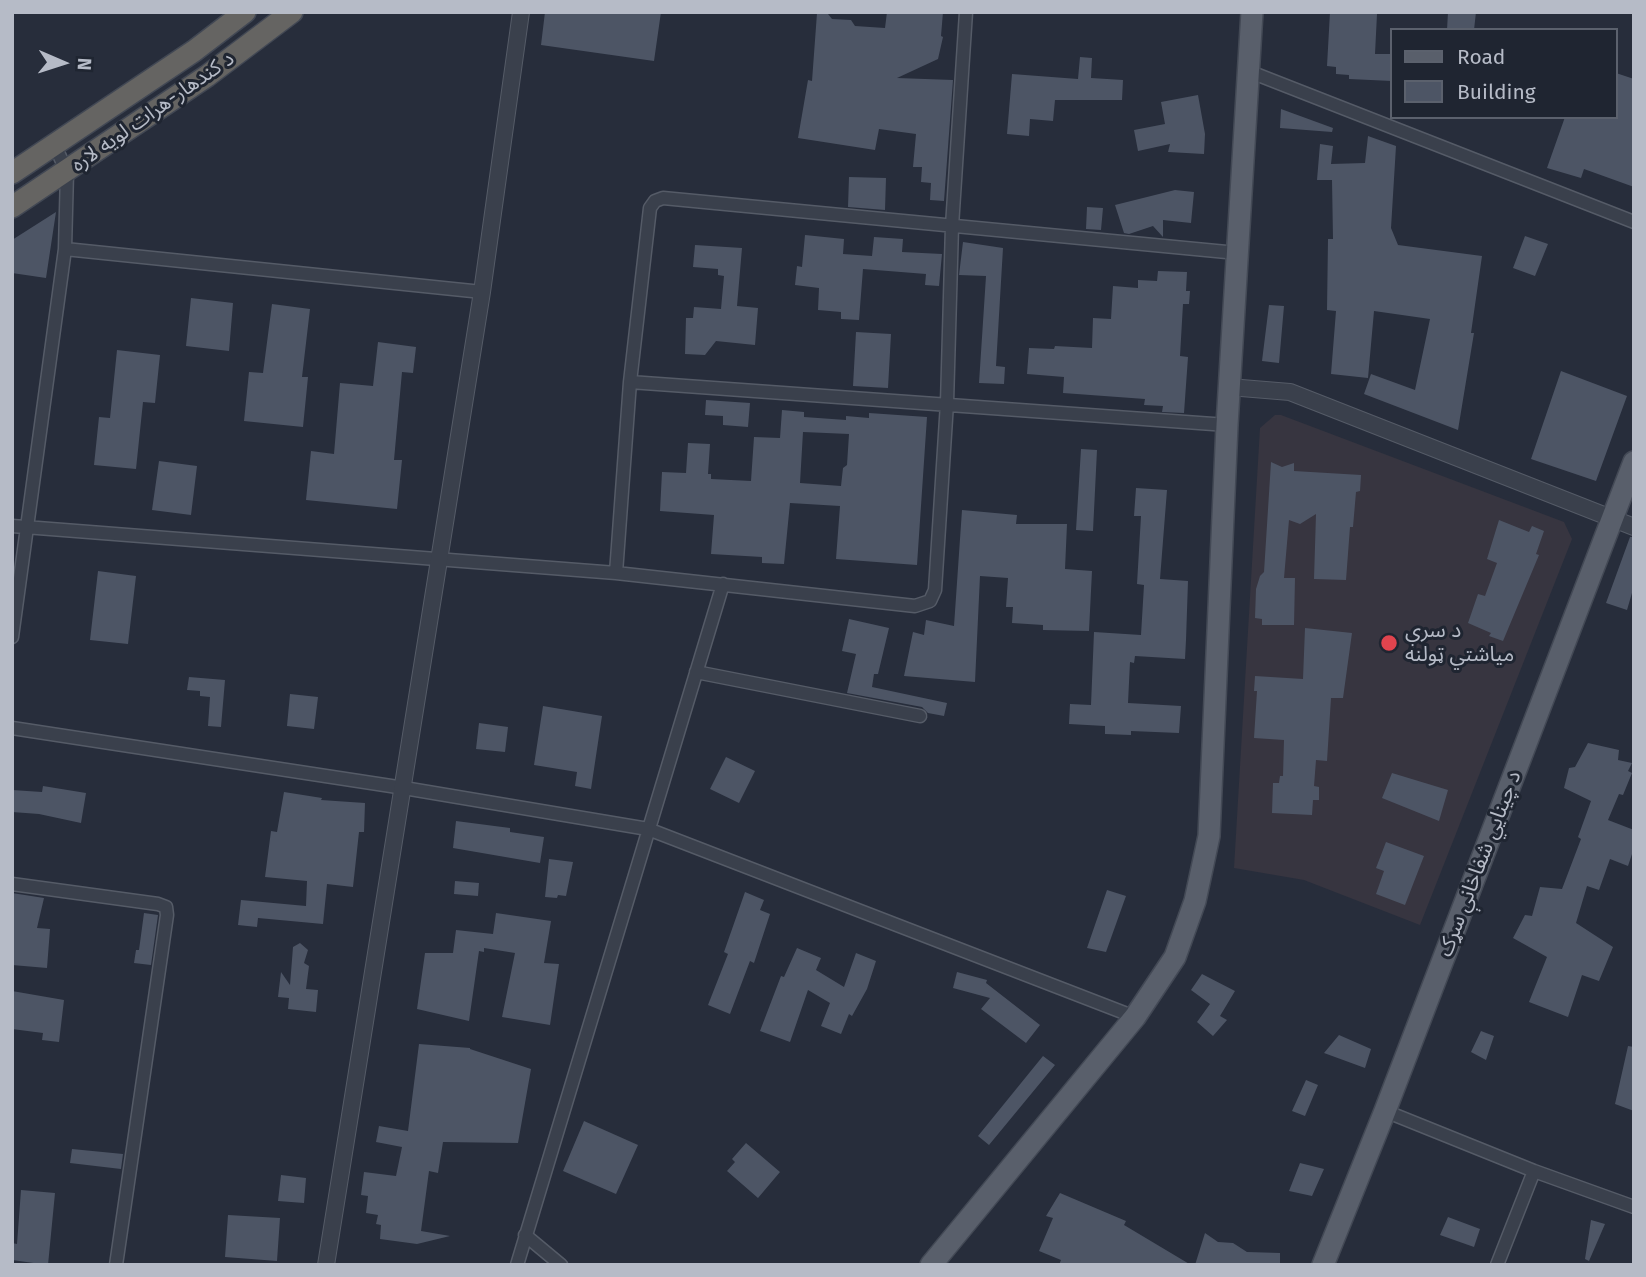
<!DOCTYPE html>
<meta charset="utf-8">
<style>
body{margin:0}
#map{position:relative;width:1646px;height:1277px;overflow:hidden;background:#272d3b;font-family:"Fira Sans",sans-serif}
canvas{display:block}
.frame{position:absolute;inset:0;border:14px solid #b6bbc7;pointer-events:none}
.legend{position:absolute;left:1390px;top:28px;width:228px;height:91px;box-sizing:border-box;background:#1f2531;border:2px solid #5b616d;margin:0;padding:9px 12px;list-style:none;font-size:21px;color:#b6bbc7}
.legend li{display:flex;align-items:center;gap:14px;height:35px}
.legend b{width:35px;border:2px solid #5b616d}
.north{position:absolute;left:28px;top:28px;width:70px;height:70px;-webkit-text-stroke:5px #1f2531;paint-order:stroke;rotate:93deg;font-size:19px;font-weight:700;line-height:28px;text-align:center;color:#b6bbc7}
.north::after{content:'';display:block;margin:auto;width:24px;height:32px;background:#b6bbc7;clip-path:polygon(50% 0,100% 100%,50% 72%,0 100%)}
</style>
<div id="map">
<canvas width="1646" height="1277"></canvas>
<div class="frame"></div>
<ul class="legend">
<li><b style="height:9px;background:#595f6b"></b>Road</li>
<li><b style="height:19px;background:#4d5565"></b>Building</li>
</ul>
<div class="north">N</div>
</div>
<script>
const c = document.querySelector('canvas').getContext('2d');
c.lineJoin = 'round';
function paint(path, color) { c.fillStyle = color; c.fill(path, 'evenodd'); }
function stroke(path, color, width, dash) { c.strokeStyle = color; c.lineWidth = width; c.lineCap = dash ? 'butt' : 'round'; c.setLineDash(dash || []); c.stroke(path); }
function write(font, color, halo, rows, align = 'center') {
  c.font = font + ' "Fira Sans","Noto Sans Arabic",sans-serif'; c.lineWidth = 6; c.setLineDash([]); c.textBaseline = 'middle'; c.strokeStyle = halo; c.fillStyle = color; for (const [text, x, y, turn = 0] of rows) {
    c.save(); c.translate(x, y); c.rotate((+turn || 0) * Math.PI / 180); c.textAlign = isNaN(turn) ? turn : align; if (halo) c.strokeText(text, 0, 0); c.fillText(text, 0, 0); c.restore();
  }
}
paint(new Path2D(`
 M 1275,415 L 1281,415 L 1564,522 L 1572,539 L 1420,925 L 1304,880 L 1234,868 L 1260,428 Z`), '#373540');
paint(new Path2D(`
 M 545,12 L 661,12 L 654,61 L 541,45 Z
 M 887,12 L 943,12 L 941,36 L 943,37 L 938,59 L 897,78 L 953,80 L 944,201 L 930,200 L 931,183 L 921,182 L 922,167 L 913,167 L 916,134 L 879,129 L 875,150 L 798,138 L 808,80 L 812,81 L 817,13 L 828,14 L 832,19 L 851,20 L 855,26 L 885,28 Z
 M 1330,12 L 1377,14 L 1375,54 L 1392,54 L 1392,81 L 1349,79 L 1349,75 L 1336,74 L 1336,67 L 1327,66 Z
 M 1448,12 L 1476,12 L 1474,30 L 1447,30 Z
 M 1080,57 L 1092,58 L 1091,78 L 1123,80 L 1122,100 L 1055,100 L 1053,121 L 1030,119 L 1029,136 L 1007,134 L 1012,74 L 1078,79 Z
 M 1616,73 L 1634,79 L 1634,187 L 1584,169 L 1581,178 L 1547,168 L 1565,117 L 1616,117 Z
 M 1198,95 L 1205,134 L 1204,154 L 1168,152 L 1170,144 L 1138,151 L 1134,130 L 1165,124 L 1161,102 Z
 M 1281,109 L 1333,128 L 1332,132 L 1280,128 Z
 M 1368,136 L 1396,146 L 1391,228 L 1398,245 L 1482,256 L 1471,333 L 1474,333 L 1458,430 L 1364,394 L 1371,374 L 1415,390 L 1430,319 L 1374,311 L 1368,378 L 1331,374 L 1336,311 L 1327,310 L 1328,239 L 1333,239 L 1332,180 L 1317,180 L 1320,144 L 1333,146 L 1331,164 L 1365,163 Z
 M 849,177 L 886,178 L 885,210 L 848,207 Z
 M 1175,190 L 1194,192 L 1191,223 L 1163,220 L 1163,237 L 1153,226 L 1129,234 L 1124,233 L 1115,205 Z
 M 1087,207 L 1103,208 L 1101,230 L 1086,229 Z
 M 56,212 L 46,278 L 12,273 L 12,240 Z
 M 805,235 L 844,239 L 843,254 L 872,256 L 874,237 L 903,239 L 902,252 L 942,254 L 939,286 L 925,285 L 926,274 L 863,269 L 859,320 L 841,319 L 841,312 L 818,310 L 819,288 L 795,285 L 797,266 L 802,267 Z
 M 1525,236 L 1548,244 L 1535,276 L 1513,268 Z
 M 963,242 L 1003,248 L 996,366 L 1005,367 L 1004,384 L 979,383 L 986,276 L 959,275 Z
 M 695,245 L 742,248 L 737,306 L 758,308 L 755,345 L 716,341 L 705,355 L 685,354 L 686,318 L 693,318 L 694,307 L 721,309 L 724,276 L 718,275 L 718,269 L 693,267 Z
 M 1158,271 L 1187,272 L 1186,291 L 1190,291 L 1189,304 L 1183,304 L 1180,356 L 1188,357 L 1184,413 L 1162,412 L 1163,406 L 1144,405 L 1145,399 L 1063,393 L 1064,377 L 1027,374 L 1029,348 L 1054,349 L 1055,346 L 1092,348 L 1093,318 L 1111,319 L 1113,286 L 1138,288 L 1138,280 L 1157,281 Z
 M 191,298 L 233,303 L 229,351 L 186,346 Z
 M 272,304 L 310,309 L 302,377 L 308,377 L 303,427 L 244,421 L 249,372 L 263,373 Z
 M 1269,305 L 1284,306 L 1279,363 L 1262,361 Z
 M 856,332 L 891,334 L 888,388 L 853,386 Z
 M 378,342 L 416,347 L 413,373 L 402,372 L 394,460 L 402,460 L 397,509 L 306,500 L 311,451 L 334,454 L 340,383 L 373,386 Z
 M 117,350 L 160,355 L 155,403 L 143,402 L 136,469 L 94,465 L 99,417 L 110,418 Z
 M 1561,371 L 1627,396 L 1596,481 L 1531,459 Z
 M 706,400 L 750,403 L 748,427 L 723,425 L 723,416 L 705,415 Z
 M 782,410 L 804,412 L 804,417 L 846,420 L 846,416 L 869,418 L 869,413 L 927,417 L 917,565 L 836,559 L 840,506 L 790,503 L 784,564 L 762,563 L 762,557 L 711,554 L 714,515 L 660,511 L 662,472 L 686,473 L 688,443 L 710,444 L 708,474 L 711,474 L 711,479 L 751,481 L 754,437 L 780,438 ZM 803,432 L 849,434 L 847,465 L 843,468 L 841,486 L 800,483 Z
 M 1081,449 L 1097,450 L 1093,531 L 1076,530 Z
 M 159,461 L 197,466 L 191,515 L 152,510 Z
 M 1271,462 L 1282,467 L 1294,463 L 1294,471 L 1361,475 L 1360,491 L 1356,492 L 1353,527 L 1350,527 L 1346,580 L 1314,579 L 1316,514 L 1300,524 L 1289,520 L 1284,578 L 1295,578 L 1294,625 L 1262,625 L 1262,619 L 1255,618 L 1256,589 L 1260,576 L 1264,572 Z
 M 1136,488 L 1167,490 L 1160,579 L 1188,581 L 1186,640 L 1185,659 L 1135,656 L 1134,663 L 1130,662 L 1128,703 L 1181,706 L 1179,733 L 1131,731 L 1131,735 L 1105,734 L 1105,726 L 1069,724 L 1070,704 L 1091,705 L 1094,632 L 1141,635 L 1144,585 L 1137,584 L 1141,516 L 1134,516 Z
 M 962,510 L 1017,515 L 1016,524 L 1067,524 L 1065,569 L 1092,571 L 1089,631 L 1043,630 L 1043,625 L 1012,623 L 1013,607 L 1006,607 L 1008,578 L 980,576 L 975,682 L 904,676 L 913,632 L 924,635 L 926,620 L 954,626 Z
 M 1499,520 L 1529,532 L 1532,526 L 1544,531 L 1536,554 L 1539,555 L 1503,641 L 1489,636 L 1491,633 L 1468,623 L 1478,594 L 1485,596 L 1497,563 L 1487,559 Z
 M 1630,537 L 1634,537 L 1634,586 L 1627,610 L 1606,603 Z
 M 98,571 L 136,576 L 128,644 L 90,640 Z
 M 849,619 L 889,628 L 878,674 L 874,674 L 872,687 L 947,703 L 944,716 L 928,713 L 922,707 L 847,693 L 856,654 L 842,651 Z
 M 1305,628 L 1352,633 L 1343,698 L 1331,698 L 1327,761 L 1316,760 L 1314,786 L 1319,787 L 1319,800 L 1313,800 L 1312,815 L 1272,813 L 1273,783 L 1279,783 L 1280,776 L 1283,776 L 1284,740 L 1254,738 L 1257,691 L 1254,691 L 1255,676 L 1303,679 Z
 M 189,677 L 225,680 L 221,727 L 208,726 L 210,697 L 200,696 L 200,691 L 187,690 Z
 M 290,694 L 318,697 L 314,729 L 287,726 Z
 M 543,706 L 602,716 L 591,789 L 575,786 L 577,772 L 534,765 Z
 M 479,723 L 508,727 L 505,752 L 476,749 Z
 M 1588,743 L 1619,750 L 1618,760 L 1632,763 L 1628,771 L 1632,773 L 1623,795 L 1619,794 L 1608,820 L 1634,830 L 1634,848 L 1628,866 L 1610,859 L 1599,890 L 1587,886 L 1576,923 L 1613,947 L 1599,981 L 1582,975 L 1568,1017 L 1529,1002 L 1547,957 L 1513,938 L 1525,915 L 1532,916 L 1540,887 L 1562,889 L 1581,839 L 1578,837 L 1591,801 L 1564,788 L 1569,768 L 1575,767 Z
 M 726,757 L 755,771 L 739,803 L 710,789 Z
 M 1392,773 L 1448,790 L 1439,821 L 1382,798 Z
 M 43,786 L 86,793 L 81,823 L 39,814 L 12,812 L 12,790 L 42,792 Z
 M 284,792 L 322,798 L 321,800 L 365,803 L 364,832 L 359,832 L 353,887 L 327,884 L 323,924 L 258,918 L 257,927 L 238,925 L 241,900 L 306,906 L 307,881 L 265,877 L 271,831 L 277,832 Z
 M 456,821 L 510,828 L 510,832 L 544,837 L 540,863 L 453,848 Z
 M 1386,842 L 1424,856 L 1405,905 L 1376,894 L 1384,871 L 1376,868 Z
 M 549,859 L 573,862 L 566,896 L 558,895 L 557,898 L 545,897 Z
 M 455,881 L 479,883 L 478,896 L 454,894 Z
 M 1107,890 L 1126,896 L 1106,952 L 1087,948 Z
 M 745,892 L 764,900 L 760,910 L 770,914 L 754,963 L 750,961 L 730,1014 L 708,1005 L 728,954 L 724,952 Z
 M 12,893 L 44,898 L 37,928 L 50,929 L 47,968 L 12,965 Z
 M 144,913 L 158,915 L 151,965 L 134,963 L 136,950 L 139,950 Z
 M 496,913 L 551,921 L 544,963 L 559,964 L 550,1025 L 502,1017 L 515,953 L 484,948 L 484,952 L 479,951 L 469,1021 L 417,1009 L 425,953 L 453,953 L 456,930 L 493,934 Z
 M 300,943 L 308,950 L 304,963 L 309,966 L 306,989 L 318,990 L 316,1012 L 288,1009 L 289,998 L 278,997 L 281,972 L 290,985 L 293,947 Z
 M 797,948 L 821,958 L 816,970 L 844,987 L 856,953 L 876,961 L 867,989 L 852,1016 L 849,1014 L 841,1034 L 821,1026 L 830,1003 L 808,990 L 790,1042 L 760,1031 L 781,976 L 784,977 Z
 M 957,972 L 987,980 L 986,983 L 1040,1025 L 1026,1043 L 981,1009 L 990,998 L 953,988 Z
 M 1202,974 L 1235,991 L 1220,1016 L 1227,1020 L 1213,1036 L 1197,1022 L 1210,1004 L 1191,990 Z
 M 12,991 L 64,1000 L 59,1042 L 42,1040 L 43,1033 L 12,1029 Z
 M 1481,1031 L 1494,1036 L 1486,1060 L 1471,1052 Z
 M 1339,1035 L 1371,1049 L 1365,1068 L 1324,1053 Z
 M 419,1044 L 470,1048 L 470,1049 L 531,1069 L 518,1143 L 443,1142 L 438,1173 L 429,1171 L 421,1231 L 450,1236 L 417,1244 L 380,1239 L 381,1225 L 376,1224 L 378,1215 L 366,1213 L 368,1196 L 361,1195 L 364,1172 L 396,1176 L 402,1147 L 376,1142 L 379,1126 L 408,1131 Z
 M 1628,1046 L 1634,1047 L 1634,1111 L 1615,1104 Z
 M 1043,1056 L 1055,1065 L 989,1145 L 978,1136 Z
 M 1306,1080 L 1318,1085 L 1305,1116 L 1292,1111 Z
 M 584,1121 L 638,1145 L 616,1194 L 563,1171 Z
 M 746,1143 L 780,1172 L 758,1198 L 727,1171 L 735,1162 L 732,1159 Z
 M 72,1149 L 123,1154 L 121,1169 L 70,1163 Z
 M 1300,1163 L 1324,1169 L 1312,1196 L 1289,1191 Z
 M 281,1175 L 306,1178 L 304,1203 L 278,1201 Z
 M 21,1190 L 55,1193 L 48,1265 L 12,1260 L 12,1243 L 17,1244 Z
 M 1060,1193 L 1126,1221 L 1124,1225 L 1191,1265 L 1059,1265 L 1061,1260 L 1039,1251 L 1053,1218 L 1046,1216 Z
 M 228,1215 L 280,1218 L 277,1261 L 225,1257 Z
 M 1448,1217 L 1480,1229 L 1474,1247 L 1440,1235 Z
 M 1591,1220 L 1605,1224 L 1589,1261 L 1585,1259 Z
 M 1205,1233 L 1218,1242 L 1233,1243 L 1247,1252 L 1280,1253 L 1280,1265 L 1195,1265 Z`), '#4d5565');
const minor = new Path2D(`
 M 1248,71 L 1634,222
 M 65,249 L 482,292
 M 630,382 L 1227,425
 M 12,526 L 616,573 L 915,606 L 930,601 L 935,590 L 947,403 L 952,226 L 966,12
 M 616,573 L 630,382 L 650,208 L 655,201 L 663,198 L 1237,253
 M 12,637 L 65,249 L 67,172 L 55,146
 M 696,672 L 920,716
 M 12,728 L 404,788 L 648,829 L 1135,1017
 M 12,884 L 158,904 L 166,907 L 167,915 L 116,1265
 M 1385,1111 L 1534,1171 L 1634,1207
 M 525,1235 L 561,1265
 M 517,1265 L 723,584
 M 1497,1265 L 1534,1171`);
const tertiary = new Path2D(`
 M 1229,387 L 1290,392 L 1634,527
 M 326,1265 L 482,292 L 521,12`);
const primary = new Path2D(`
 M 931,1265 L 1135,1017 L 1175,957 L 1195,901 L 1209,836 L 1227,425 L 1252,12
 M 1323,1265 L 1385,1111 L 1634,462`);
const trunk = new Path2D(`
 M 12,173 L 194,51 L 245,12
 M 12,207 L 207,76 L 292,12`);
stroke(minor, '#555b67', 15);
stroke(tertiary, '#555b67', 18);
stroke(primary, '#434955', 24);
stroke(trunk, '#424854', 24);
stroke(minor, '#3a404c', 12);
stroke(tertiary, '#3a404c', 16);
stroke(primary, '#595f6b', 21);
stroke(trunk, '#656462', 21);
for (const [x, y, r, color] of [
 [1389,643,9,"#e0444e"]
]) { const dot = new Path2D(); dot.arc(x, y, r, 0, 2 * Math.PI); c.fillStyle = color; c.fill(dot); stroke(dot, '#1f2531', 2.5); }
write('21px', '#b6bbc7', '#1f2531', [
 ["د کندهار-هرات لويه لاره",153,112,-35],
 ["د چينايي شفاخانې سړک",1480,864,-69]
]);
write('21px', '#b6bbc7', '#1f2531', [
 ["د سرې",1405,631],
 ["مياشتي ټولنه",1405,655]
], 'left');
</script>
